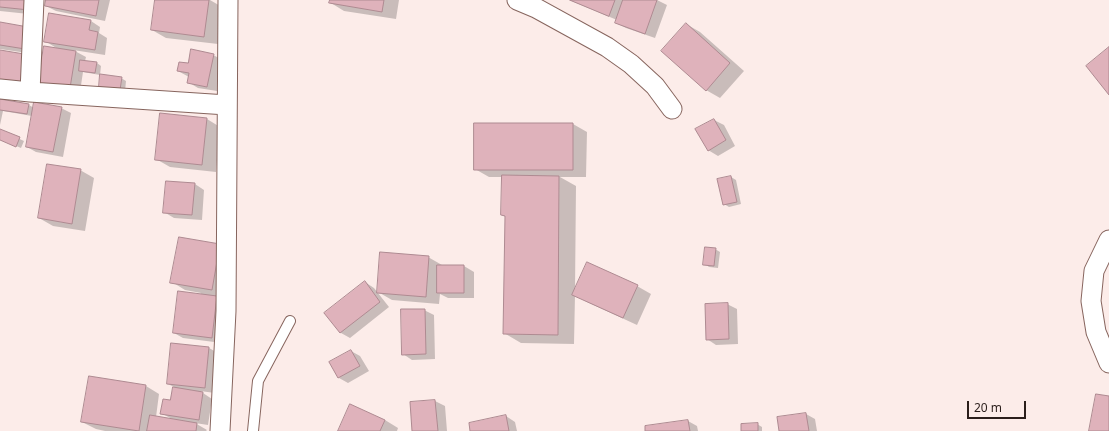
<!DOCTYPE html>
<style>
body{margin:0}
#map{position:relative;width:1109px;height:431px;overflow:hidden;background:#fcece9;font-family:"Noto Sans",sans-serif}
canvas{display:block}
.scale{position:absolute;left:967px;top:401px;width:59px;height:18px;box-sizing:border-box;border:2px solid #2b1e1b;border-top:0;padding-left:5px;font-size:12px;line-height:14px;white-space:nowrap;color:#2b1e1b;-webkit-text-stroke:3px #fcece9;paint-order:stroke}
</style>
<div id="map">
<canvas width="1109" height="431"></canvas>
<div class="scale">20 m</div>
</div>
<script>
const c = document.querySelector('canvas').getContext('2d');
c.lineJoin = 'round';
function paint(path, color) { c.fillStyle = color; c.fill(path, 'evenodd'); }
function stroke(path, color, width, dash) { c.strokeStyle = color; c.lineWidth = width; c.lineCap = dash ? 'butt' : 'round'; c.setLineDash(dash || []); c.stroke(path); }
paint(new Path2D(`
 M 0,0 L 38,15 L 0,11 Z
 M 47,0 L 110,0 L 105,21 L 56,11 L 46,6 Z
 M 156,0 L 210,0 L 222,7 L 218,44 L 166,38 L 152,30 Z
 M 331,0 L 399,0 L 396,19 L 344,11 L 331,3 Z
 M 569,0 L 657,0 L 667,5 L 655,38 L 626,28 L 616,23 L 617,20 Z
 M 91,21 L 100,27 L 99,33 L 107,38 L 105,55 L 73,50 L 86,57 L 85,61 L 97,63 L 101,66 L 100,75 L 83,72 L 80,92 L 0,51 L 29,56 L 42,63 L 58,49 L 45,41 Z
 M 0,23 L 34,54 L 0,49 Z
 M 686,24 L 700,32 L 744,71 L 720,98 L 706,90 Z
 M 213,55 L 223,60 L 217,91 L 198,88 L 188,82 L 189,77 L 178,71 L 189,64 Z
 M 121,78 L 126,81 L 125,92 L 105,89 Z
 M 0,100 L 29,105 L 34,108 L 61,108 L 71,113 L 63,157 L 36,152 L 27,147 L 32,116 L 3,111 L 0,125 Z
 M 207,119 L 220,127 L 216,172 L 170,167 L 156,159 Z
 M 714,120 L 724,125 L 735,146 L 718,156 L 708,150 Z
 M 573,124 L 587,132 L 586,177 L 560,177 L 576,186 L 575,291 L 637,286 L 651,294 L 637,325 L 587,302 L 575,295 L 574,344 L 521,343 L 504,333 L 506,217 L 502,215 L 503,177 L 489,177 L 475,169 Z
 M 0,130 L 24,141 L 21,148 L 0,139 Z
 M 80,170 L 94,178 L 85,231 L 53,226 L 39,218 Z
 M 731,177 L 736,180 L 741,204 L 729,207 L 724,204 Z
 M 195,184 L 204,190 L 202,220 L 174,218 L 164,212 Z
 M 715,249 L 720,252 L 718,268 L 709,267 L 705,264 Z
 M 233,253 L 225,297 L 215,296 L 226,302 L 222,343 L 183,338 L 174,333 L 201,293 L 185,290 L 172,282 Z
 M 428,257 L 442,265 L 464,266 L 474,272 L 474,298 L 448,298 L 440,294 L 439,304 L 392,300 L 378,292 Z
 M 365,282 L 374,288 L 389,307 L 350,338 L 341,333 L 326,313 Z
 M 727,304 L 737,309 L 738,344 L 716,345 L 707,339 Z
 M 424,310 L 434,315 L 435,359 L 412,360 L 403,354 Z
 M 209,348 L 218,353 L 215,393 L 200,391 L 212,399 L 208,425 L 195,423 L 207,430 L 206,431 L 105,431 L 96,429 L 82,422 L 146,386 L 159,394 L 156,417 L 172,419 L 161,413 L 171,401 L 174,387 L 168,384 Z
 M 351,351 L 360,356 L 369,371 L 348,383 L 339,378 Z
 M 435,401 L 445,406 L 447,431 L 413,431 Z
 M 806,414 L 815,419 L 817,431 L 780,431 Z
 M 506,416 L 515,422 L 517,431 L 471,431 Z
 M 385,420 L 398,428 L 397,431 L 340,431 Z
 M 688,421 L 697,426 L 698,431 L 646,431 Z
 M 757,424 L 762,427 L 762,431 L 742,431 Z`), '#0003');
const building = new Path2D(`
 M 0,0 L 30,0 L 29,10 L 0,7 Z
 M 46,0 L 99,0 L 96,16 L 45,6 Z
 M 155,0 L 209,0 L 204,37 L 151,30 Z
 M 330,0 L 384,0 L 382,12 L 329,3 Z
 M 570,0 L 615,0 L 609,16 Z
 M 623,0 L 657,0 L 645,34 L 615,23 Z
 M 49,13 L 91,20 L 89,30 L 98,32 L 95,50 L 44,42 Z
 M 0,22 L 28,27 L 25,49 L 0,45 Z
 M 686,23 L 730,63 L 706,91 L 661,51 Z
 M 44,46 L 76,51 L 70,88 L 38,83 Z
 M 1109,47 L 1109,95 L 1086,66 Z
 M 191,49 L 214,54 L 207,87 L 187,83 L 189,73 L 177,71 L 179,62 L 188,63 Z
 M 0,50 L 30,55 L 24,88 L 0,84 Z
 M 80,60 L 97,62 L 95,73 L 79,71 Z
 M 100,74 L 122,77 L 120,90 L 99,87 Z
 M 0,99 L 29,104 L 27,114 L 0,110 Z
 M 34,102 L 62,107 L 53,152 L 26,147 Z
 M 160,113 L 207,118 L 202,165 L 155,160 Z
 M 714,119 L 726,140 L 708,151 L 695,129 Z
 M 474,123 L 573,123 L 573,170 L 474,170 Z
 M 0,129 L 20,137 L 16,147 L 0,140 Z
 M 47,164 L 81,169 L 72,224 L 38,218 Z
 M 502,175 L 559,176 L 558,335 L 503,334 L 505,216 L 501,215 Z
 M 731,176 L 737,202 L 723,205 L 717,179 Z
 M 166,181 L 195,183 L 192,215 L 163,213 Z
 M 179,237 L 220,244 L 212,290 L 170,283 Z
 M 705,247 L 716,248 L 714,266 L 703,265 Z
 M 380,252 L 429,256 L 426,297 L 377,293 Z
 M 587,262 L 638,285 L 623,318 L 572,295 Z
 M 437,265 L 464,265 L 464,293 L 437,293 Z
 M 365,281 L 380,302 L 340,333 L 324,313 Z
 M 178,291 L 217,296 L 212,338 L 173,333 Z
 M 728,303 L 729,339 L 706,340 L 705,304 Z
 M 401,309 L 425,309 L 426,354 L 402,355 Z
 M 171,343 L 209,347 L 205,388 L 167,384 Z
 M 351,350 L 360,366 L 338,378 L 329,362 Z
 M 89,376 L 146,385 L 139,431 L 81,422 Z
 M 173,387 L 203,392 L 199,420 L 160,414 L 163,399 L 170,400 Z
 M 1096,394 L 1109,396 L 1109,431 L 1089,431 Z
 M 435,400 L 438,431 L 412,431 L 410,402 Z
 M 350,404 L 385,420 L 380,431 L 338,431 Z
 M 806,413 L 809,431 L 779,431 L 777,417 Z
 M 150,415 L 197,423 L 196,431 L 147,431 Z
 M 506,415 L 509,431 L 470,431 L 469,423 Z
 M 688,420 L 690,431 L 645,431 L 645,426 Z
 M 758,423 L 758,431 L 741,431 L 741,424 Z`);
paint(building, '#dfb2bb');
stroke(building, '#ae8a91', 1);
const service = new Path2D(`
 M 253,431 L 258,381 L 290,321`);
const minor = new Path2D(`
 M 517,0 L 536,8 L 607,47 L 631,64 L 655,86 L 672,109
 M 0,89 L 30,92 L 227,105
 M 30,92 L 34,0
 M 1109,240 L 1094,271 L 1091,301 L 1096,332 L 1109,363
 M 220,431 L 226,311 L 228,0`);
stroke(service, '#87655e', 12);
stroke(minor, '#87655e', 21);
stroke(service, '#fff', 10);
stroke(minor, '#fff', 19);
</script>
